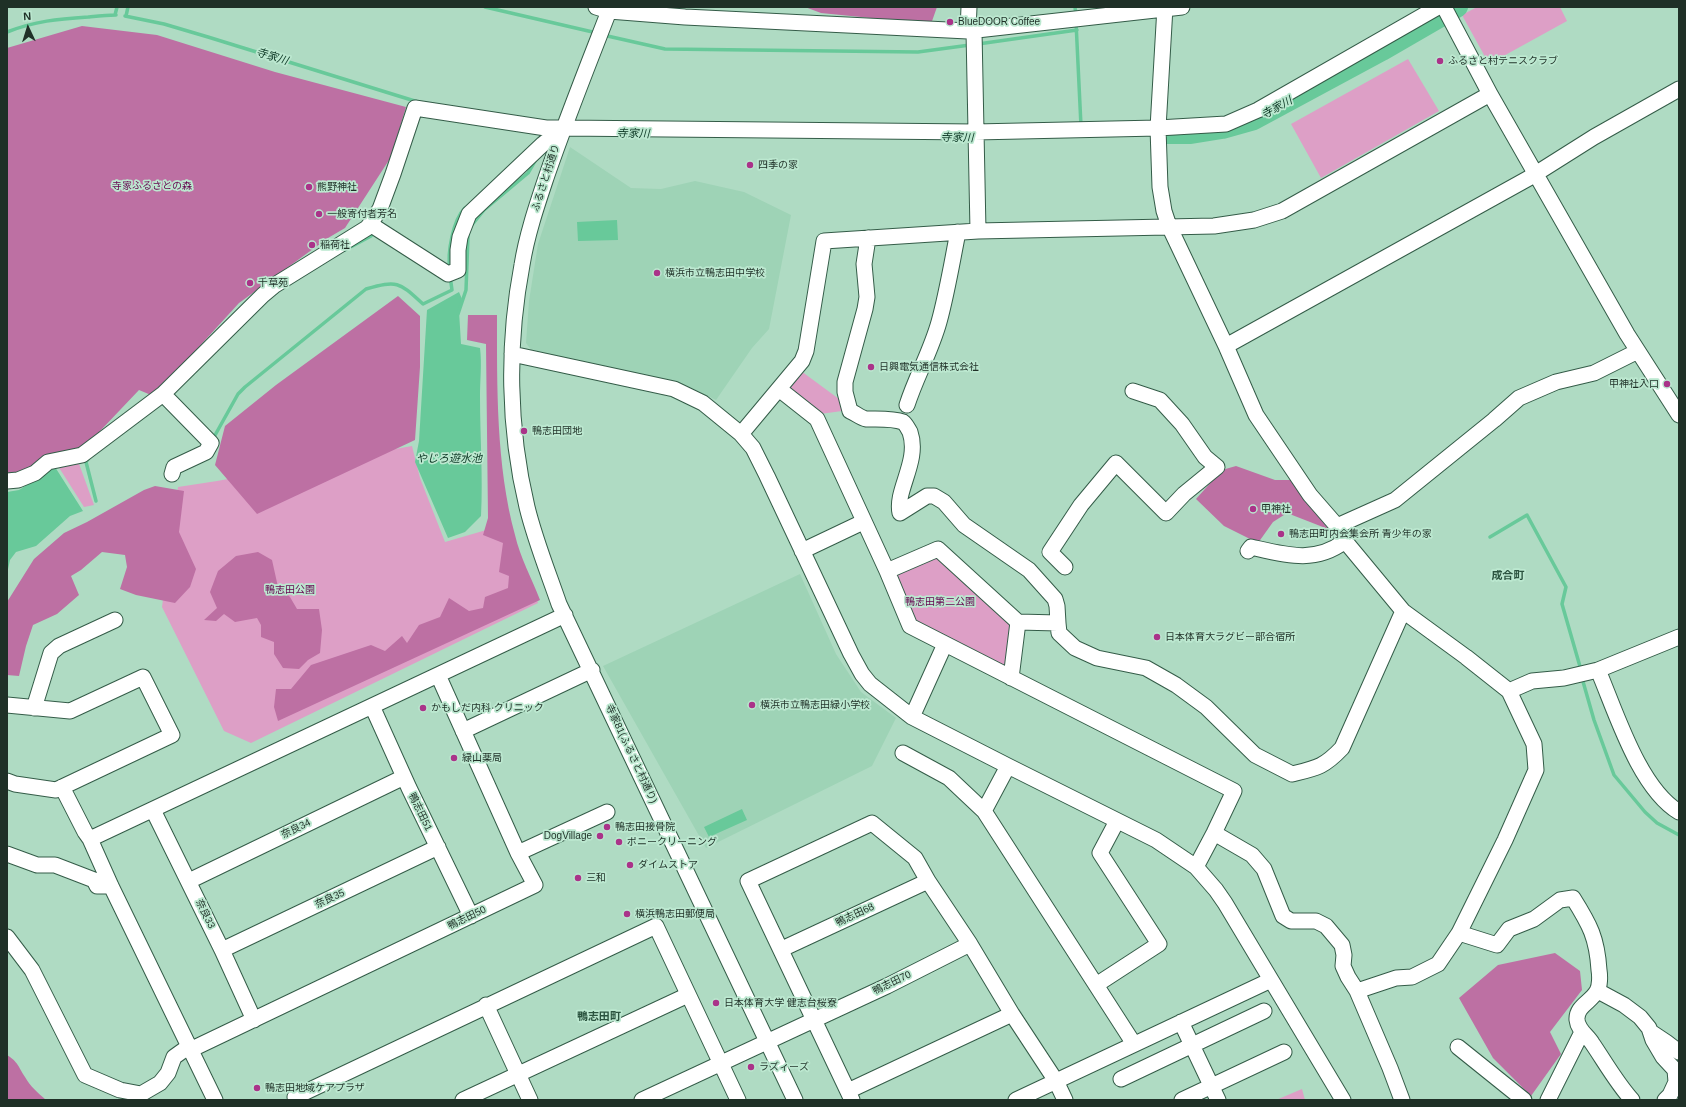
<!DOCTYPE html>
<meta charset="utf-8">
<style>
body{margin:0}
#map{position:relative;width:1686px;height:1107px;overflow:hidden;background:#afdbc3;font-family:Arial,sans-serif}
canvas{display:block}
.frame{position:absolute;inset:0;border:8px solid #1f3027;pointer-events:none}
.north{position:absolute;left:8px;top:8px;width:40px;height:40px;-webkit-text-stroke:3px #bce8d0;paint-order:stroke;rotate:356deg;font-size:11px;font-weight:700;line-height:16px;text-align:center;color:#1f3027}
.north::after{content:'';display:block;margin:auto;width:14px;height:18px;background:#1f3027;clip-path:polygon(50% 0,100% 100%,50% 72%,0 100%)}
</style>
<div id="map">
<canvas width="1686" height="1107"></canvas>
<div class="frame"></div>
<div class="north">N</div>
</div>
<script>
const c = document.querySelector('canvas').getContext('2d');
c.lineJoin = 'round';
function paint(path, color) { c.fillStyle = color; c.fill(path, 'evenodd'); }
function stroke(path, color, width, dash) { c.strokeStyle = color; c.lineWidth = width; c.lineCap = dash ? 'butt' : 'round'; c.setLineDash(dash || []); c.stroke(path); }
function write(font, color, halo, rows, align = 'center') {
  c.font = font + ' Arial,"Noto Sans JP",sans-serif'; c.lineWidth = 3.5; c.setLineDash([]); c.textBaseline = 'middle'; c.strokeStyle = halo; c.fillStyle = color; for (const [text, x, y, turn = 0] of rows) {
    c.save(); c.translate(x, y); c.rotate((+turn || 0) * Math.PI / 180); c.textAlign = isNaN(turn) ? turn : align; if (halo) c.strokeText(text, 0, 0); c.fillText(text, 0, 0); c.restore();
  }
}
paint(new Path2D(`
 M 570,147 L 631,188 L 661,189 L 695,181 L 744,192 L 791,215 L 769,329 L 752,348 L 716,400 L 680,383 L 532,351 L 526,343 L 529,301 L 538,244 Z
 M 800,574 L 836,654 L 861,692 L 896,718 L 872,766 L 706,848 L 603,666 Z`), '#9ed3b6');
paint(new Path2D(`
 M 1477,7 L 1560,7 L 1567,21 L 1489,64 L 1462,15 Z
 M 1408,59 L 1439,111 L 1321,178 L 1291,124 Z
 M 801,371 L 839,399 L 842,411 L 820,414 L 789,392 L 789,385 Z
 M 412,446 L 420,478 L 445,542 L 507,524 L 538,603 L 251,743 L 224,731 L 162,607 L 178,487 L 217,481 Z
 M 78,461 L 94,505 L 84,507 L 58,466 Z
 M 938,557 L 1007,620 L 1011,629 L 1007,666 L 1002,669 L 914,624 L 894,579 L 897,572 Z
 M 1302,1089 L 1305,1100 L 1276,1100 Z`), '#dd9fc6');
paint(new Path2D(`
 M 805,7 L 937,7 L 931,24 L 821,13 Z
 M 82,26 L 157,35 L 275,72 L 406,107 L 391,157 L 345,228 L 328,238 L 239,303 L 186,361 L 151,395 L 139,390 L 83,449 L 7,484 L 7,48 Z
 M 398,296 L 420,316 L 420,367 L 415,440 L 257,514 L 215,465 L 225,426 L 276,385 Z
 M 468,315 L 497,315 C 497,387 496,465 515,535 C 520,557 532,579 540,600 L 278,721 L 274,707 L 276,689 L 291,689 L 311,665 L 371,645 L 385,651 L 402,636 L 407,643 L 419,625 L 440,617 L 449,598 L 469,611 L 483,608 L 485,597 L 508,588 L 509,576 L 499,572 L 503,543 L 483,535 L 488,518 L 486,344 L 467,340 Z
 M 1236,466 L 1275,480 L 1294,480 L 1328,529 L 1287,513 L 1273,522 L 1258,543 L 1224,526 L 1196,499 L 1222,470 Z
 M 155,486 L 184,491 L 179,532 L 196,569 L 190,587 L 175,603 L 136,595 L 120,589 L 127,567 L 125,555 L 102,552 L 81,570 L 71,576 L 79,595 L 57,614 L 33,625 L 26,646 L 19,676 L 7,675 L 7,602 L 34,559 L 64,533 L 87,522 L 144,490 Z
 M 258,552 L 272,560 L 278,587 L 290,597 L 297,609 L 319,609 L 322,630 L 320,653 L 308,660 L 299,669 L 283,668 L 274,654 L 274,642 L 261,637 L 261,625 L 257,618 L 235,622 L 224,614 L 216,621 L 204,620 L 217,608 L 210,592 L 218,571 L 236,556 Z
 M 1555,953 L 1580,971 L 1582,990 L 1550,1032 L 1561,1054 L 1531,1096 L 1493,1058 L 1459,998 L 1498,965 Z
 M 7,1055 C 18,1062 18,1066 25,1077 C 30,1086 38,1093 46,1100 L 7,1100 Z`), '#bd70a3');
paint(new Path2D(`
 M 617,220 L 618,240 L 578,241 L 577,222 Z
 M 459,292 L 462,299 L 459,311 L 461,344 L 480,348 C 482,364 480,380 480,397 C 480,437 483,476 481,516 L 465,532 L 448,538 L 415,462 L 419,441 L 427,310 Z
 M 55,467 L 83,511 L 70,516 L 36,546 L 16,552 L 10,560 L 7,574 L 7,492 L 19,490 Z
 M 742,809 L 747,820 L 709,837 L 704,827 Z`), '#68c99a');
stroke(new Path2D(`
 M 485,7 L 597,33
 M 1075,7 L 1076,16
 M 115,15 L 117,7
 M 125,16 L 164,24 L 208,37 L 418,102
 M 126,16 L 128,7
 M 1076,22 L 1081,126
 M 7,32 C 35,21 58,19 88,17 C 98,16 107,15 116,15
 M 603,35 L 665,49 L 918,52 L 970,45
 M 978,44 L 1077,30
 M 471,226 L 484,210 L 528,173 L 535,161
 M 345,250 L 371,236 L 375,231
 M 450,270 C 447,253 453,220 465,208
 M 458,314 L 466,290 L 468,236
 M 214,437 L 238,394 L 245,387 L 366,289 C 398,280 399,282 423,304 L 452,290 L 450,276
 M 89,458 L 86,462 L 96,501
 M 1490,537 L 1527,515 L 1566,587 L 1562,604 L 1581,670
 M 1582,678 L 1594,720 L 1614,775 L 1645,812 L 1657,823 L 1679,835`), '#68c99a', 3.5);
stroke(new Path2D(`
 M 1161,134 L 1191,134 L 1222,129 L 1254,120 L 1382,51 L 1458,7`), '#68c99a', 20);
const minor = new Path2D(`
 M 596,7 L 609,11 L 685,17 L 968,31 L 1182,7
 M 1165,7 L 1158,128 L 1160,187 L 1164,211 L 1169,226 L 1226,346 L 1256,415 L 1310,495 L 1337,526 L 1345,541 L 1403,611 L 1466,657 L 1509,691 L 1532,681 L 1564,678 L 1598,670 L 1679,637
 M 1444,7 L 1490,94 L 1627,334 L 1679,415
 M 609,11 C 588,65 566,120 547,175 C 537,205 527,234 522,265 C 507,344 508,428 527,507 C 535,540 548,572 559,604 L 795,1100
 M 968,31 L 969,7
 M 974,31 L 978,231
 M 370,224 L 448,274 L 458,270 L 458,250 L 460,237 L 469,214 L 543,144 L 563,128
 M 868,238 L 864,264 L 867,297 L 865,309 L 845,382 L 845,392 L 850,411 C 855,413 861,418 866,419 C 877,419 893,418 903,422 C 906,424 908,429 910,432 C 920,461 895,490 900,513 L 927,496 L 934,496 L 944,502 L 964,525 L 1029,570 L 1055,599 L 1057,606 L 1058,623 L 1018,622
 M 1226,346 L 1529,178 L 1594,137 L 1679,89
 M 512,354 L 674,389 L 703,403 L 741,434 L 753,448 L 767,476 L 851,654 L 862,674 L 870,684 L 912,717 L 1008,766 L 1156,840 L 1196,867 L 1216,890 L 1225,903 L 1343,1100
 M 779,389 L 817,419 L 887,571 L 910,626 L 1234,791 L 1214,833 L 1196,867
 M 163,394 L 211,443 L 206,452 L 174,467 L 172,474
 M 907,405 C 916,377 931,351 939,322 C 947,293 952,262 958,232
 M 741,434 L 802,361 L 806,351 L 824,241 L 978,231 L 1214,226 L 1254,220 L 1282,211 L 1490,94
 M 7,481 L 18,480 L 35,473 L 48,462 L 82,455 L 163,394 L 263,295 L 275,285 L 367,228 L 370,224 L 380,209 L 393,174 L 415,108 L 546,128 L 563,128 L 975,132 L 1158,128 L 1226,124 L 1258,110 L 1438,7
 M 1337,526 L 1395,500 L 1494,420 L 1519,398 L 1556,382 L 1594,373 L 1638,351
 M 802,551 L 863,522
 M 1248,551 L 1251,547 C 1286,555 1315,564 1345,541
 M 1065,567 L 1050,552 L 1081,505 L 1116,463 L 1166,513 L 1184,494 L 1217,467 L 1205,457 L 1182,424 L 1160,400 L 1133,391
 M 887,571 L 938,549 L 1018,622 L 1011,678
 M 1058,623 L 1059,633 L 1075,648 L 1097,658 L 1146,668 L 1176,685 L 1206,707 L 1255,755 L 1292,774 C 1317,768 1324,767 1342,748 L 1403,611
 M 1598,670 C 1616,712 1639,788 1679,812
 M 7,705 L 70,711 L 143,677 L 172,735 L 56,790 L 15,784 L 7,781
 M 372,706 L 409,788 L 471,916
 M 34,708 L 51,653 L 59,646 L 115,620
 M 912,717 L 945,644
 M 463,731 L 592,670
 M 903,753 L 949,778 L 984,811 L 1134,1044
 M 62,787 L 85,832 L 90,839
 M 153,810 L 222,950 L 254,1020
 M 984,811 L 1008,766
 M 1214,833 L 1252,855 L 1264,869 L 1283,916 L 1291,921 L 1316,921 L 1326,926 L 1342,945 L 1344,955 L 1343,966 L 1348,977 L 1357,991 L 1396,978 L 1412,977 L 1438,964 L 1459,933 L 1505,840 L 1536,770 L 1534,744 L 1509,691
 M 518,853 L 607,812
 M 7,854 L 37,865 L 55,865 L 94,880 L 97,886 L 111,886
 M 189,881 L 404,777
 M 1459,933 L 1497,945 L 1509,929 L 1534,919 L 1560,900 L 1573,898 C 1590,925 1597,938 1599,970 C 1600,976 1600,986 1597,991 C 1591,1002 1576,1006 1577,1020 C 1578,1030 1587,1035 1592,1043 C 1605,1062 1616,1082 1632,1100
 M 7,937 L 32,970 L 85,1075 L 120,1090 L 141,1094 L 160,1083 L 168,1073 L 174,1057 L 188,1047
 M 782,949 L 928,881
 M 222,950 L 438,847
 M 1096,985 L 1159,944 L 1100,853 L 1117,821
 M 1357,991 L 1390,1068 L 1402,1100
 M 1598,991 L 1624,1005 L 1640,1017 L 1649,1028 L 1653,1040 L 1663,1057 L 1675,1070 L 1676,1082 L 1670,1095 L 1665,1100
 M 486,1005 L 530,1100
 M 1181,1022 L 1218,1100
 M 1651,1032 L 1666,1042 L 1679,1052
 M 1458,1047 L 1524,1100
 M 190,1050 L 535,885 L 518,853 L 438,675
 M 1121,1079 L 1264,1011
 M 848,1091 L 1012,1014
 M 215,1100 L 111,886 L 90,839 L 565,615
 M 296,1100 L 295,1097 L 656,926 L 738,1100
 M 463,1100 L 688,995
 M 642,1100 L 887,986 L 970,944
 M 852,1100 L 748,881 L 872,823 L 915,858 L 928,881 L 970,944 L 1012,1014 L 1056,1081 L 1065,1100
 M 1016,1100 L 1271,980
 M 1182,1100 L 1284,1052
 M 1548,1100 L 1582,1032`);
stroke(minor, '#345c48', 17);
stroke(minor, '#fff', 15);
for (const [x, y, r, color] of [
 [950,22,4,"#aa3389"],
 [1440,61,4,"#aa3389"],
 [750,165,4,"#aa3389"],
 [309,187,4,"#aa3389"],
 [319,214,4,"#aa3389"],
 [312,245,4,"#aa3389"],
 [657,273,4,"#aa3389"],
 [250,283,4,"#aa3389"],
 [871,367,4,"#aa3389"],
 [1667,384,4,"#aa3389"],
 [524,431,4,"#aa3389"],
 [1253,509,4,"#aa3389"],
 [1281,534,4,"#aa3389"],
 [1157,637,4,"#aa3389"],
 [752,705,4,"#aa3389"],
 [423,708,4,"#aa3389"],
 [454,758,4,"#aa3389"],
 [607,827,4,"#aa3389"],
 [600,836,4,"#aa3389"],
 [619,842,4,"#aa3389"],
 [630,865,4,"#aa3389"],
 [578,878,4,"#aa3389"],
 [627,914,4,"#aa3389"],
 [716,1003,4,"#aa3389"],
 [751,1067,4,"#aa3389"],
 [257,1088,4,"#aa3389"]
]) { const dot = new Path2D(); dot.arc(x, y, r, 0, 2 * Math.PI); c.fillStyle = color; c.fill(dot); stroke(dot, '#bce8d0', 1.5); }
write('10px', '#1f3027', '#bce8d0', [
 ["BlueDOOR Coffee",958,22],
 ["ふるさと村テニスクラブ",1448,61],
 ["四季の家",758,165],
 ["熊野神社",317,187],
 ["一般寄付者芳名",327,214],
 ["稲荷社",320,245],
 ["横浜市立鴨志田中学校",665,273],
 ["千草苑",258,283],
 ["日興電気通信株式会社",879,367],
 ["甲神社入口",1659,384,"right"],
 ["鴨志田団地",532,431],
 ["甲神社",1261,509],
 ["鴨志田町内会集会所 青少年の家",1289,534],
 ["日本体育大ラグビー部合宿所",1165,637],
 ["横浜市立鴨志田緑小学校",760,705],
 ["かもしだ内科 クリニック",431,708],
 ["緑山薬局",462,758],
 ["鴨志田接骨院",615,827],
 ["DogVillage",592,836,"right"],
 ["ポニークリーニング",627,842],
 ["ダイムストア",638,865],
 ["三和",586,878],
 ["横浜鴨志田郵便局",635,914],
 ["日本体育大学 健志台桜寮",724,1003],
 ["ラズィーズ",759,1067],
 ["鴨志田地域ケアプラザ",265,1088]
], 'left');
write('10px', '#1f3027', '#bce8d0', [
 ["ふるさと村通り",546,178,-72],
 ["寺家81(ふるさと村通り)",631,754,65],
 ["鴨志田51",420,812,64],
 ["奈良34",296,829,-26],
 ["奈良35",330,899,-25],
 ["奈良33",205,914,64],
 ["鴨志田68",855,915,-25],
 ["鴨志田50",467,918,-26],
 ["鴨志田70",892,983,-26]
]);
write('10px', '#65024e', '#bce8d0', [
 ["寺家ふるさとの森",152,186],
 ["鴨志田公園",290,590],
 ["鴨志田第二公園",940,602]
]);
write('italic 11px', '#0d3825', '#bce8d0', [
 ["寺家川",272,57,17],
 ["寺家川",1277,108,-29],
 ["寺家川",633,134,1],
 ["寺家川",957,138,1],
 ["やじろ遊水池",449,459]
]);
write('bold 11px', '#2b533f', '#bce8d0', [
 ["成合町",1508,576],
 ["鴨志田町",599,1017]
]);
</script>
